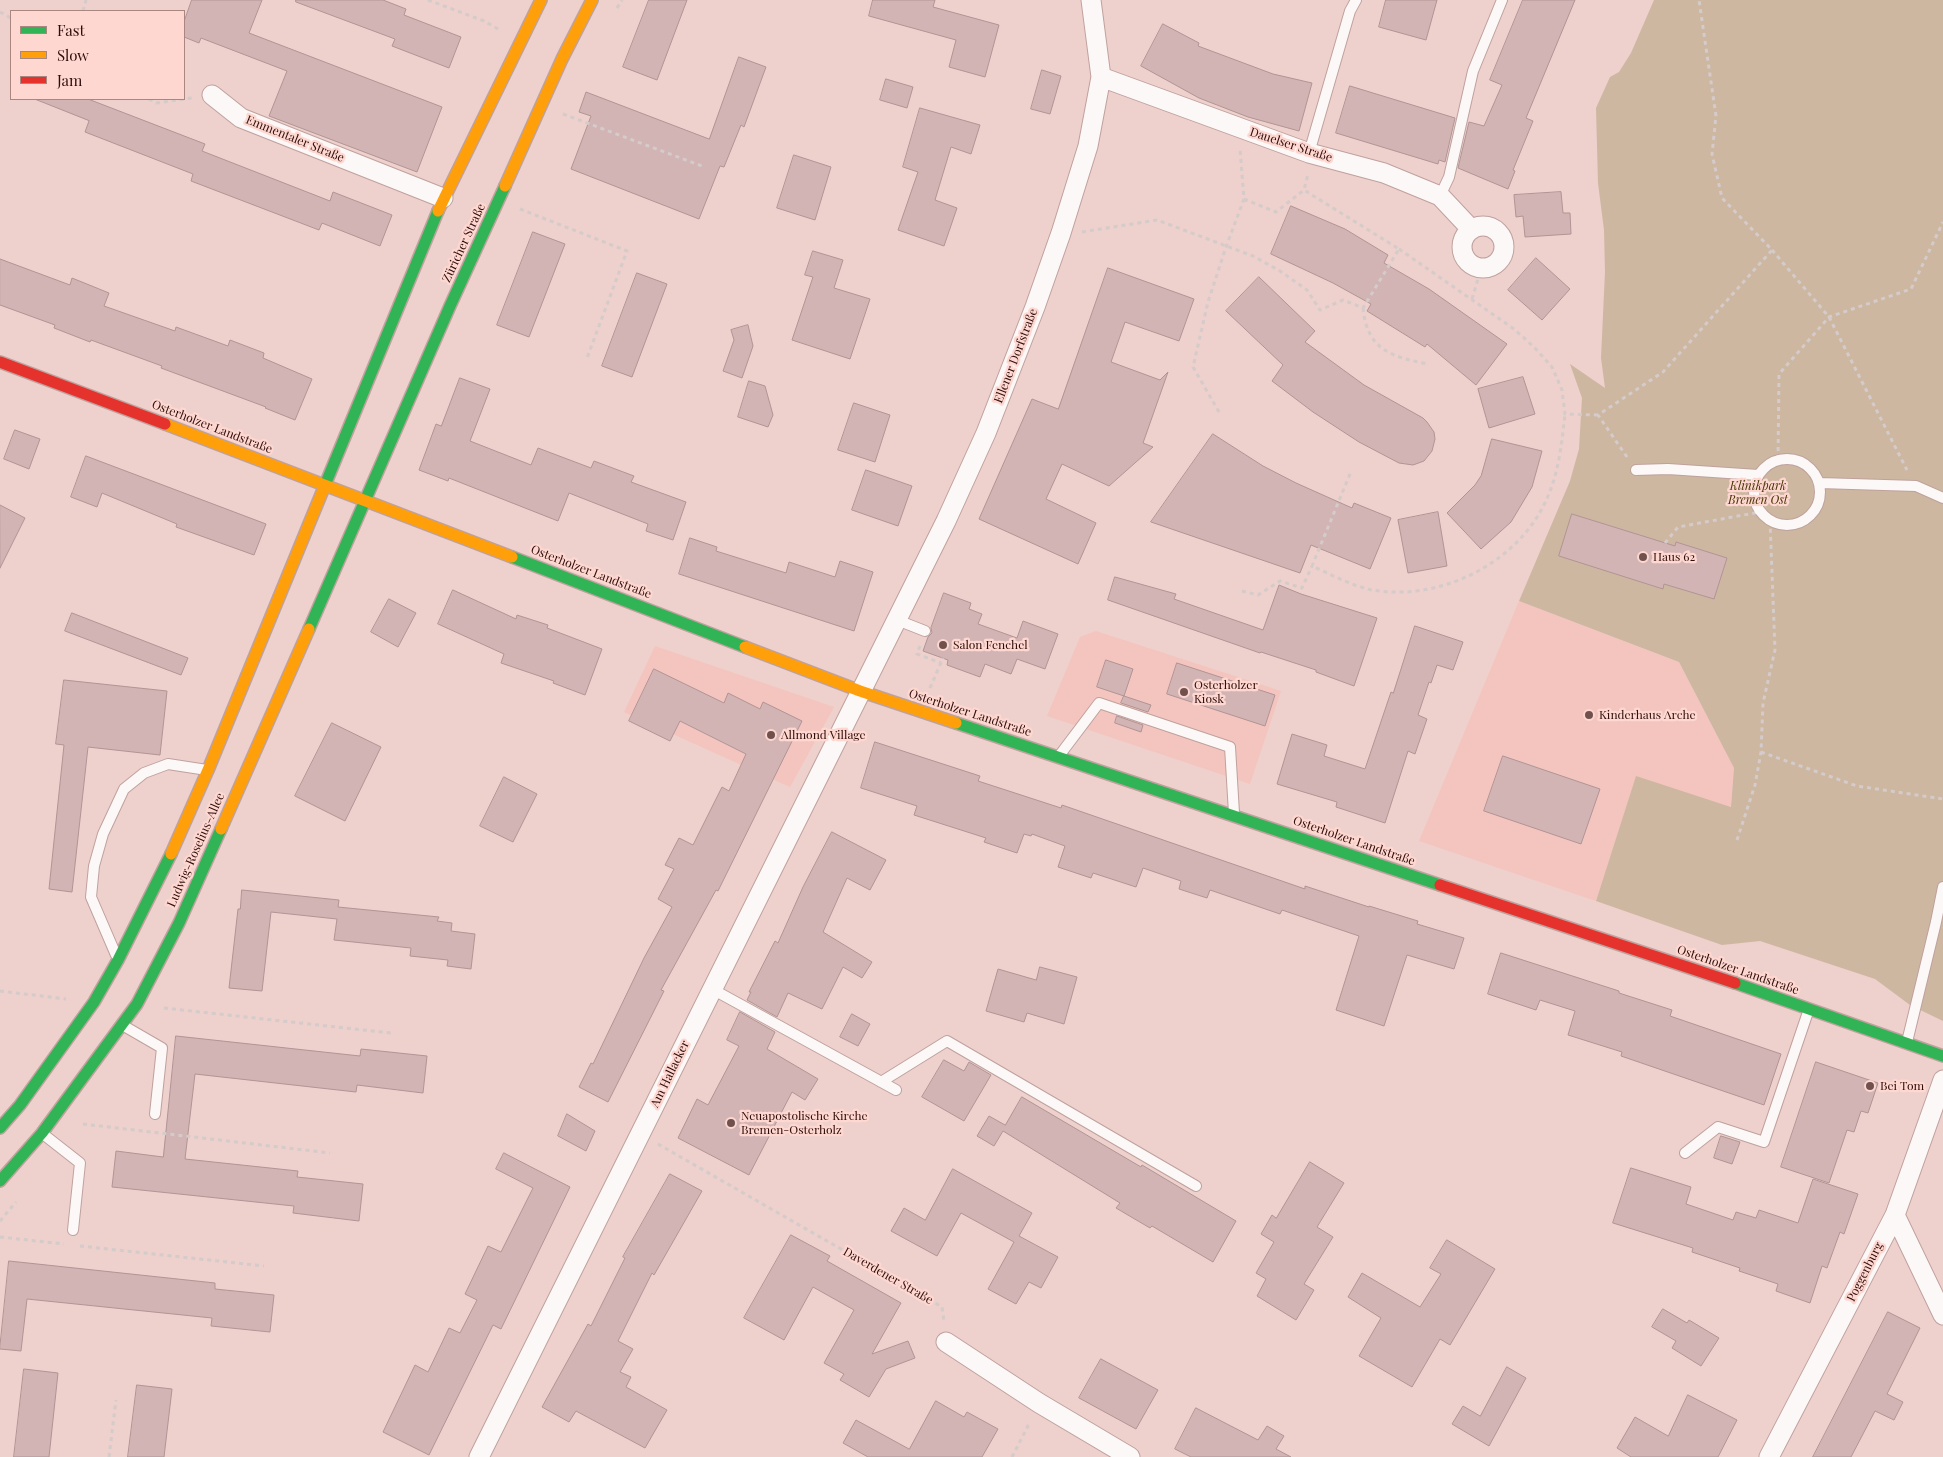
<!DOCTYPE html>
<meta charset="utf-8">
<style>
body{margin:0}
#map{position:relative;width:1943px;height:1457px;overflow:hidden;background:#eed0cc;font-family:"Playfair Display",serif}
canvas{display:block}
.legend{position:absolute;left:10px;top:10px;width:175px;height:90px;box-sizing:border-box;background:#fed7d1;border:1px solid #aa8681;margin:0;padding:6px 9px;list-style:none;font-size:15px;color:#2d0c09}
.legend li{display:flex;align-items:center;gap:10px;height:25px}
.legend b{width:25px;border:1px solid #aa8681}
</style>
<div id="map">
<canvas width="1943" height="1457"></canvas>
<ul class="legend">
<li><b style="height:6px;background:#30b455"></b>Fast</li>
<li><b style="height:6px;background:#ff9f0a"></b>Slow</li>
<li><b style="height:6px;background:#e5322d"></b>Jam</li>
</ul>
</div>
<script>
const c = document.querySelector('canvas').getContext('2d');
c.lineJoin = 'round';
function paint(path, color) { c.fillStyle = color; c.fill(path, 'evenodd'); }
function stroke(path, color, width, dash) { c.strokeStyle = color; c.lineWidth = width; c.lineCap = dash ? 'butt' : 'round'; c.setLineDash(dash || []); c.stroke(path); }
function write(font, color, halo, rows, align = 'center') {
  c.font = font + ' "Playfair Display",serif'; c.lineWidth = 4.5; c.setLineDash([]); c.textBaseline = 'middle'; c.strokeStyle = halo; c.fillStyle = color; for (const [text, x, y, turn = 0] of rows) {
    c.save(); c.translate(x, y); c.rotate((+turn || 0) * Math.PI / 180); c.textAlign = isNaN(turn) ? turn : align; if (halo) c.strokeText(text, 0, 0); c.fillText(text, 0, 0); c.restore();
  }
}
paint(new Path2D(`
 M 1519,601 L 1679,662 L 1734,768 L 1731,807 L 1636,777 L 1596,901 L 1419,841 Z
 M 1096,631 L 1281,691 L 1250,784 L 1047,716 L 1080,637 Z
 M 655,646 L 834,707 L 790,787 L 624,712 Z`), '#f4c5be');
paint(new Path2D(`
 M 1654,0 L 1943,0 L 1943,1021 L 1910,1005 L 1875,979 L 1760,941 L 1722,945 L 1596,901 L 1636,776 L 1731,807 L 1734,768 L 1679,662 L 1519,601 L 1570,481 L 1579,449 L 1582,398 L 1570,364 L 1605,388 L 1601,358 L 1605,272 L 1604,230 L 1598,183 L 1596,108 L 1610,77 L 1619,72 L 1631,53 Z`), '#cdb7a1');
const building = new Path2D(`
 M 192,0 L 262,0 L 249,33 L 442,107 L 417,172 L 269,116 L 287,71 L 201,38 L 199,43 L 184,37 L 184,22 Z
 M 296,0 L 383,0 L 406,9 L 404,15 L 461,37 L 449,68 L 392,46 L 395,39 L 296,2 Z
 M 649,0 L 687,0 L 657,80 L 623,67 Z
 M 873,0 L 935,0 L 933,7 L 999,25 L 985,77 L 949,67 L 956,40 L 869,16 Z
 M 1386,0 L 1437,0 L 1426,40 L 1379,27 Z
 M 1523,0 L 1575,0 L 1526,118 L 1533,121 L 1513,170 L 1515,171 L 1508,189 L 1458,168 L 1469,122 L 1484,126 L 1502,85 L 1490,80 Z
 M 1163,24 L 1199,43 L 1198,46 L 1273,74 L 1312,83 L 1299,131 L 1248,117 L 1199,98 L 1141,66 Z
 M 739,57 L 766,67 L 744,127 L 741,125 L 724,167 L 720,166 L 699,219 L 571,169 L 591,116 L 579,112 L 586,92 L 709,139 Z
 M 1042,70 L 1061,76 L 1050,114 L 1031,109 Z
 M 886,79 L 913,87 L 907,108 L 880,100 Z
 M 1350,86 L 1455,118 L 1445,162 L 1439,160 L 1438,164 L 1336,133 Z
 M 35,99 L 88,99 L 205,144 L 202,151 L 330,201 L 333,192 L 392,215 L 380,246 L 322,223 L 319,230 L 191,181 L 193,174 L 85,132 L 89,121 Z
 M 920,108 L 980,125 L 971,154 L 951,147 L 935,200 L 957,208 L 944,246 L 898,230 L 918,172 L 903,167 Z
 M 794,155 L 831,167 L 815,220 L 777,208 Z
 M 1561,192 L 1563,213 L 1570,213 L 1571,234 L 1525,237 L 1523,216 L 1516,217 L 1514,195 Z
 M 1291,206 L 1345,229 L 1388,255 L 1384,263 L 1429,289 L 1507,344 L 1476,385 L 1427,344 L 1425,347 L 1367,311 L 1371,304 L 1333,283 L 1271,254 Z
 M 533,232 L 565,244 L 529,337 L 497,325 Z
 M 813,251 L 843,260 L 834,288 L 870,299 L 850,359 L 792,340 L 813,277 L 805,275 Z
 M 1536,258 L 1570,289 L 1542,320 L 1508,290 Z
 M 0,259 L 70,285 L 72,278 L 109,293 L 104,306 L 175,331 L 176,327 L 228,346 L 230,340 L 264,353 L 263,358 L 312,379 L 295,420 L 265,408 L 266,407 L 161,368 L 162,366 L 91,340 L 90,342 L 54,328 L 55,325 L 0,305 Z
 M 1108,268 L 1194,299 L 1179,341 L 1125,322 L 1111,362 L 1160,380 L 1168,372 L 1143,443 L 1153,447 L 1109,486 L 1062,464 L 1046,499 L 1096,523 L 1078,564 L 979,519 L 1032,399 L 1058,409 Z
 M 637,273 L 667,284 L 632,377 L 602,366 Z
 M 1259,277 L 1315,331 L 1305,342 L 1364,385 L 1423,418 L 1427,422 L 1434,432 L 1435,439 L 1432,451 L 1424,461 L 1413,465 L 1399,463 L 1359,442 L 1313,412 L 1272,381 L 1283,365 L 1226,311 Z
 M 748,325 L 753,346 L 742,378 L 723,371 L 734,340 L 731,330 Z
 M 1523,377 L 1535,414 L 1489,428 L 1478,389 Z
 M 460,378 L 490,389 L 470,441 L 531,465 L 538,448 L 591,468 L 594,461 L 634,476 L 631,482 L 686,502 L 673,540 L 646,531 L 648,524 L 569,493 L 558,521 L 449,478 L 448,481 L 419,470 L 436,424 L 441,426 Z
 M 749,381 L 765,386 L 773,415 L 768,427 L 738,417 Z
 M 854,403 L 890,415 L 875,462 L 838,450 Z
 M 15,430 L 40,439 L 29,469 L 4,459 Z
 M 1213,434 L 1263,466 L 1296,483 L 1352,508 L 1354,503 L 1391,518 L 1370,569 L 1311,545 L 1300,573 L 1151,522 Z
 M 1492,439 L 1542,451 L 1532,487 L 1511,522 L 1481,549 L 1447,513 L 1475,485 L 1481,476 Z
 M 86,456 L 266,524 L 254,555 L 176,527 L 177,524 L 102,493 L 97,507 L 71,497 Z
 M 866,470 L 912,486 L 898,526 L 852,510 Z
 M 0,505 L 25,518 L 0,568 Z
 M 1438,512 L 1447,566 L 1408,573 L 1398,520 Z
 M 1572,514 L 1675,546 L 1676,542 L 1727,558 L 1714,599 L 1664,584 L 1663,589 L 1559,556 Z
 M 690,538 L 717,547 L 716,551 L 786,573 L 789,562 L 835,577 L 840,561 L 873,572 L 854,631 L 679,574 Z
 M 1115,577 L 1176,594 L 1174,599 L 1263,630 L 1279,585 L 1301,594 L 1377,618 L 1354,686 L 1316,672 L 1316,670 L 1261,652 L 1260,653 L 1108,600 Z
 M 453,590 L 516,619 L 517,615 L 548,625 L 547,628 L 602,649 L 585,695 L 553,683 L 554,681 L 501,663 L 504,654 L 438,624 Z
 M 944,593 L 971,603 L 969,609 L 982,614 L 978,624 L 1017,638 L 1023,621 L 1058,634 L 1045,669 L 1017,659 L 1011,674 L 985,664 L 980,677 L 947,665 L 948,660 L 923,651 L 928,637 L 932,633 L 931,628 Z
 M 389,599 L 416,613 L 398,647 L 371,632 Z
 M 72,613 L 188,658 L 181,675 L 65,631 Z
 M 1415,626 L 1463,642 L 1453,670 L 1437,665 L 1431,683 L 1429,682 L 1418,715 L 1427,719 L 1415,754 L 1408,751 L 1385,823 L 1336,807 L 1337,802 L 1277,784 L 1292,734 L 1327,745 L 1324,756 L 1365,769 L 1391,692 L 1393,693 Z
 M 1106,660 L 1133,669 L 1124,696 L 1097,687 Z
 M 1177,663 L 1275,695 L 1265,726 L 1167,694 Z
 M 654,669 L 724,703 L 728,693 L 760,709 L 763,702 L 802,721 L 718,891 L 716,890 L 661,990 L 664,991 L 608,1102 L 579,1087 L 591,1063 L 593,1064 L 644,958 L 672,907 L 658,899 L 674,869 L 665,865 L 679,838 L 693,845 L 722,787 L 729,791 L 746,754 L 680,721 L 670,741 L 629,721 Z
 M 64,680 L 167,691 L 160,755 L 88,747 L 72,892 L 49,889 L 64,745 L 56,744 Z
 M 1124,696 L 1151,705 L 1148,712 L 1121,703 Z
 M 1117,716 L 1143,725 L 1141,732 L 1115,723 Z
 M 332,723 L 381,747 L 345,821 L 295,796 Z
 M 875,742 L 980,776 L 978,781 L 1061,808 L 1062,805 L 1305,889 L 1305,886 L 1369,907 L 1369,906 L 1418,921 L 1417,924 L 1464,938 L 1454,969 L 1407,955 L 1384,1026 L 1336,1010 L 1359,936 L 1282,910 L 1280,914 L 1210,890 L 1207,898 L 1179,889 L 1181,881 L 1143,868 L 1136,887 L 1093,873 L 1091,878 L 1058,867 L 1065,846 L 1032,834 L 1031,836 L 1024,834 L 1017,853 L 984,842 L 986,838 L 914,815 L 917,806 L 861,788 Z
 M 1503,756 L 1600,789 L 1581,844 L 1484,811 Z
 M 504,777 L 537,794 L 513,842 L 480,826 Z
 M 832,832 L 886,860 L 870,890 L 847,878 L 823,932 L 872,962 L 862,978 L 843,967 L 822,1009 L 788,993 L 777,1017 L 747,1000 L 751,992 L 749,992 L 775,941 L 778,943 L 803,887 Z
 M 242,890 L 339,900 L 338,907 L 439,917 L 437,921 L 452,923 L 451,931 L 475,934 L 471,969 L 447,966 L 448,960 L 410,956 L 411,948 L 334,940 L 337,919 L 271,912 L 262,991 L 229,988 L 238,909 L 240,909 Z
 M 1501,953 L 1619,991 L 1619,993 L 1672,1010 L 1670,1016 L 1781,1054 L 1764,1105 L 1621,1056 L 1622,1052 L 1568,1035 L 1575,1011 L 1540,1000 L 1536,1010 L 1488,994 Z
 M 1040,967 L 1077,977 L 1064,1024 L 1027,1013 L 1024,1022 L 986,1011 L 998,969 L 1036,980 Z
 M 740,1012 L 775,1032 L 767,1049 L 818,1079 L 805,1100 L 792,1092 L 749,1175 L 678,1138 L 697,1099 L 708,1105 L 739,1046 L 727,1040 Z
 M 852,1014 L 870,1024 L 858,1046 L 840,1037 Z
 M 176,1036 L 360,1056 L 361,1049 L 427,1056 L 423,1093 L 357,1085 L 356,1092 L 195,1074 L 185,1159 L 298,1171 L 297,1177 L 363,1184 L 359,1221 L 293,1213 L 294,1206 L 112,1187 L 116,1151 L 163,1157 Z
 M 944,1060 L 964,1071 L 969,1062 L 991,1075 L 964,1121 L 922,1097 Z
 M 1816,1062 L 1878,1083 L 1868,1113 L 1861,1111 L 1854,1132 L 1847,1130 L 1829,1183 L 1781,1167 Z
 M 1022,1097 L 1141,1167 L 1142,1165 L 1236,1221 L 1213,1262 L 1152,1226 L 1150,1228 L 1116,1208 L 1120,1203 L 1003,1131 L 994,1146 L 977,1136 L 989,1116 L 1005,1125 Z
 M 567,1114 L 595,1131 L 586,1151 L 558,1136 Z
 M 1721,1136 L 1740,1142 L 1732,1164 L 1714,1158 Z
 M 504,1153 L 570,1187 L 501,1329 L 493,1325 L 429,1455 L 383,1432 L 415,1365 L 428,1372 L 449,1328 L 460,1333 L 477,1300 L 465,1294 L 488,1246 L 501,1252 L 533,1188 L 496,1169 Z
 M 1310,1162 L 1344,1183 L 1317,1227 L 1333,1237 L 1304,1284 L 1314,1290 L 1296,1320 L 1257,1296 L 1266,1279 L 1256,1273 L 1274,1242 L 1261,1234 L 1272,1215 L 1276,1218 Z
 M 1631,1168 L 1691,1187 L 1686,1204 L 1733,1220 L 1736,1212 L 1756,1218 L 1759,1210 L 1798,1223 L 1813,1179 L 1858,1194 L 1844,1234 L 1840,1232 L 1827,1268 L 1822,1266 L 1810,1303 L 1776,1291 L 1778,1284 L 1739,1271 L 1740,1268 L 1692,1252 L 1693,1248 L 1613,1223 Z
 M 953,1169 L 1032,1213 L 1019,1236 L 1058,1257 L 1041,1288 L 1029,1282 L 1016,1304 L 988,1289 L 1014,1242 L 961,1213 L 937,1256 L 891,1231 L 904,1208 L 925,1220 Z
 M 670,1174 L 702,1191 L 654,1275 L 652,1273 L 618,1341 L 633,1349 L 620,1372 L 631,1377 L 626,1387 L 667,1410 L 645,1448 L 576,1411 L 569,1422 L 542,1407 L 588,1324 L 591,1326 L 625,1258 L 623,1257 Z
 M 791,1235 L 830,1256 L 827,1261 L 901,1303 L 872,1354 L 908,1341 L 915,1358 L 886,1369 L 869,1397 L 840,1380 L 844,1374 L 824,1363 L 854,1310 L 813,1287 L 784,1340 L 744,1318 Z
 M 1447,1240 L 1495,1269 L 1450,1345 L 1440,1339 L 1412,1387 L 1359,1356 L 1381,1318 L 1348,1297 L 1362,1273 L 1420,1307 L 1441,1274 L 1430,1268 Z
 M 9,1261 L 215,1283 L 215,1289 L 274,1295 L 270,1332 L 211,1326 L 212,1318 L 27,1299 L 21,1351 L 0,1349 Z
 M 1663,1309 L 1687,1323 L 1689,1320 L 1719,1338 L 1701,1366 L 1672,1348 L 1676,1341 L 1652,1327 Z
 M 1888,1312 L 1920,1328 L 1887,1394 L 1903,1402 L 1894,1420 L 1875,1411 L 1851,1457 L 1813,1457 Z
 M 1101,1359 L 1158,1390 L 1136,1429 L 1079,1398 Z
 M 1507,1367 L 1526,1378 L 1489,1446 L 1452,1424 L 1463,1406 L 1480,1416 Z
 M 24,1369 L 58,1373 L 49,1457 L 14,1457 Z
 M 137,1385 L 172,1389 L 164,1457 L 128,1457 Z
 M 1688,1395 L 1737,1420 L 1718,1457 L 1631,1457 L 1617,1448 L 1635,1417 L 1668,1436 Z
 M 936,1401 L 964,1417 L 967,1412 L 998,1429 L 982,1457 L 868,1457 L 843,1443 L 856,1420 L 909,1449 Z
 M 1196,1408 L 1258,1440 L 1267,1426 L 1284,1436 L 1276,1449 L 1291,1457 L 1191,1457 L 1175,1449 Z`);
paint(building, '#d2b4b5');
stroke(building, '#b19495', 1);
const lane = new Path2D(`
 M 1309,153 L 1350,11 L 1356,0
 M 1440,196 L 1449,177 L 1473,71 L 1502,0
 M1754 492a33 33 0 1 1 66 0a33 33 0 1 1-66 0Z
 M 1636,470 L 1668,469 L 1758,475
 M 1820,483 L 1916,486 L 1943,498
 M 897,620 L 925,631
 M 1059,756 L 1099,703 L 1230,747 L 1234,813
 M 116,955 L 91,897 L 94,866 L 103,834 L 124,789 L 144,773 L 168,764 L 207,770
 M 712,989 L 896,1090
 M 124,1026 L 162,1048 L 155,1114
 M 1907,1042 L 1936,922 L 1943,887
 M 881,1082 L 947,1041 L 1196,1186
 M 43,1134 L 80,1163 L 73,1230
 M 1685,1153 L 1718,1127 L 1764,1142 L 1809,1009`);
const street = new Path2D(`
 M 1101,77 L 1309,153 L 1384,173 L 1440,196 L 1471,229
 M 212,95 L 241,118 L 443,198
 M1462 247a21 21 0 1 1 42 0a21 21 0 1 1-42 0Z
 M 1895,1215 L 1943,1315
 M 946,1342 L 1039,1403 L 1130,1457
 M 479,1457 L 946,521 L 986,433 L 1035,307 L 1061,233 L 1088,146 L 1101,77 L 1091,0
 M 1769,1457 L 1895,1215 L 1943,1080`);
const fast = new Path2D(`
 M 325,485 L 438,211
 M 512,557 L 745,647
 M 309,629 L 450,306 L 505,186
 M 956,723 L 1440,885
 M 1735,983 L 1943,1056
 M 0,1128 L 20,1105 L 94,1002 L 118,960 L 171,854
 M 0,1181 L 42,1133 L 137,1004 L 179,923 L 221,829`);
const slow = new Path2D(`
 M 505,186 L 562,59 L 592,0
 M 438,211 L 541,0
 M 165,424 L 512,557
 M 745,647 L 860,691 L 956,723
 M 221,829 L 309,629
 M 171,854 L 208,770 L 325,485`);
const jam = new Path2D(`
 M 0,362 L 165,424
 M 1440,885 L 1735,983`);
stroke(lane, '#bfa19d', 12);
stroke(street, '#bfa19d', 21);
stroke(fast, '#bfa19d', 14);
stroke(slow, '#bfa19d', 14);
stroke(jam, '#bfa19d', 14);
stroke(new Path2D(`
 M 428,0 L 484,21 L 498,29
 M 617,8 L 622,0
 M 83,11 L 86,0
 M 0,12 L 11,18
 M 149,99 L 156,103 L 192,98
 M 563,114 L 702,166
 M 1244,199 L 1276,212 L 1304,190
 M 520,209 L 627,251 L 587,358
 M 1082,232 L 1157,220 L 1253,256 L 1280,271 L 1307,290 L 1320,310 L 1343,300 L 1363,308 L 1399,249 L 1304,190 L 1308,174
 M 1399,249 L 1514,329 L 1534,347 L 1552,367 L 1562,390 L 1565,414 L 1598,415
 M 1772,250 L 1829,317 L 1907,470
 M 1472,299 L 1481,269
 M 1363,308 C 1367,350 1392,357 1428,364
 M 1219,412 L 1193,367 L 1208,302 L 1226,247 L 1244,199 L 1240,149
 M 1627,457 L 1598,415 L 1663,372 L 1772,250 L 1722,198 L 1712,154 L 1716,116 L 1699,0
 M 1778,459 L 1779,374 L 1829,317 L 1911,289 L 1943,222
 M 1350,474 L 1312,566 C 1330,574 1352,586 1372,590 C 1441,602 1521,562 1548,496 C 1559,471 1562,441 1565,414
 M 1665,543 L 1678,527 L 1760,512
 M 1242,591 L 1258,595 L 1280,581 L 1302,588 L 1312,566
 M 920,646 L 917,654 L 941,663
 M 930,688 L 943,658
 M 1761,752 L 1857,786 L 1943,799
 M 1737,840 L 1755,785 L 1761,752 L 1763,703 L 1775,650 L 1770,521
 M 0,991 L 66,999
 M 164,1008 L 391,1033
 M 83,1124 L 330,1153
 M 658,1144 L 942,1307 L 944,1321
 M 0,1221 L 16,1202
 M 0,1237 L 64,1244
 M 80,1246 L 264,1266
 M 109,1457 L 116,1400
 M 1012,1457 L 1030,1422`), '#d4cbca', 3, [4, 4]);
stroke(lane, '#fcf8f7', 10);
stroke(street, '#fcf8f7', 19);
stroke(fast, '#30b455', 11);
stroke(slow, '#ff9f0a', 11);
stroke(jam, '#e5322d', 11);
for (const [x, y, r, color] of [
 [1643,557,5,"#71514d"],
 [943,645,5,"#71514d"],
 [1184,692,5,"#71514d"],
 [1589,715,5,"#71514d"],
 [771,735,5,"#71514d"],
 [1870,1086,5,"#71514d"],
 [731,1123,5,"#71514d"]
]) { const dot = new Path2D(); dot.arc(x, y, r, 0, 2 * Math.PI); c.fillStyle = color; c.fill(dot); stroke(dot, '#fed7d1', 2); }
write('12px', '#2d0c09', '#fed7d1', [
 ["Emmentaler Straße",295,139,22],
 ["Dauelser Straße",1291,145,18],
 ["Züricher Straße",464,243,-65],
 ["Ellener Dorfstraße",1016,356,-69],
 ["Osterholzer Landstraße",212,427,21],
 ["Osterholzer Landstraße",591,572,21],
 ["Osterholzer Landstraße",970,713,18],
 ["Osterholzer Landstraße",1354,841,19],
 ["Ludwig-Roselius-Allee",196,850,-66],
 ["Osterholzer Landstraße",1738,970,19],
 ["Am Hallacker",670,1074,-64],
 ["Poggenburg",1865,1272,-63],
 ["Daverdener Straße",888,1276,30]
]);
write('italic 12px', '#473706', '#fed7d1', [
 ["Klinikpark",1758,486],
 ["Bremen Ost",1758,500]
]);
write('12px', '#2d0c09', '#fed7d1', [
 ["Haus 62",1653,557],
 ["Salon Fenchel",953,645],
 ["Osterholzer",1194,685],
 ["Kiosk",1194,699],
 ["Kinderhaus Arche",1599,715],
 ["Allmond Village",781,735],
 ["Bei Tom",1880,1086],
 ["Neuapostolische Kirche",741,1116],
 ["Bremen-Osterholz",741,1130]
], 'left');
</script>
